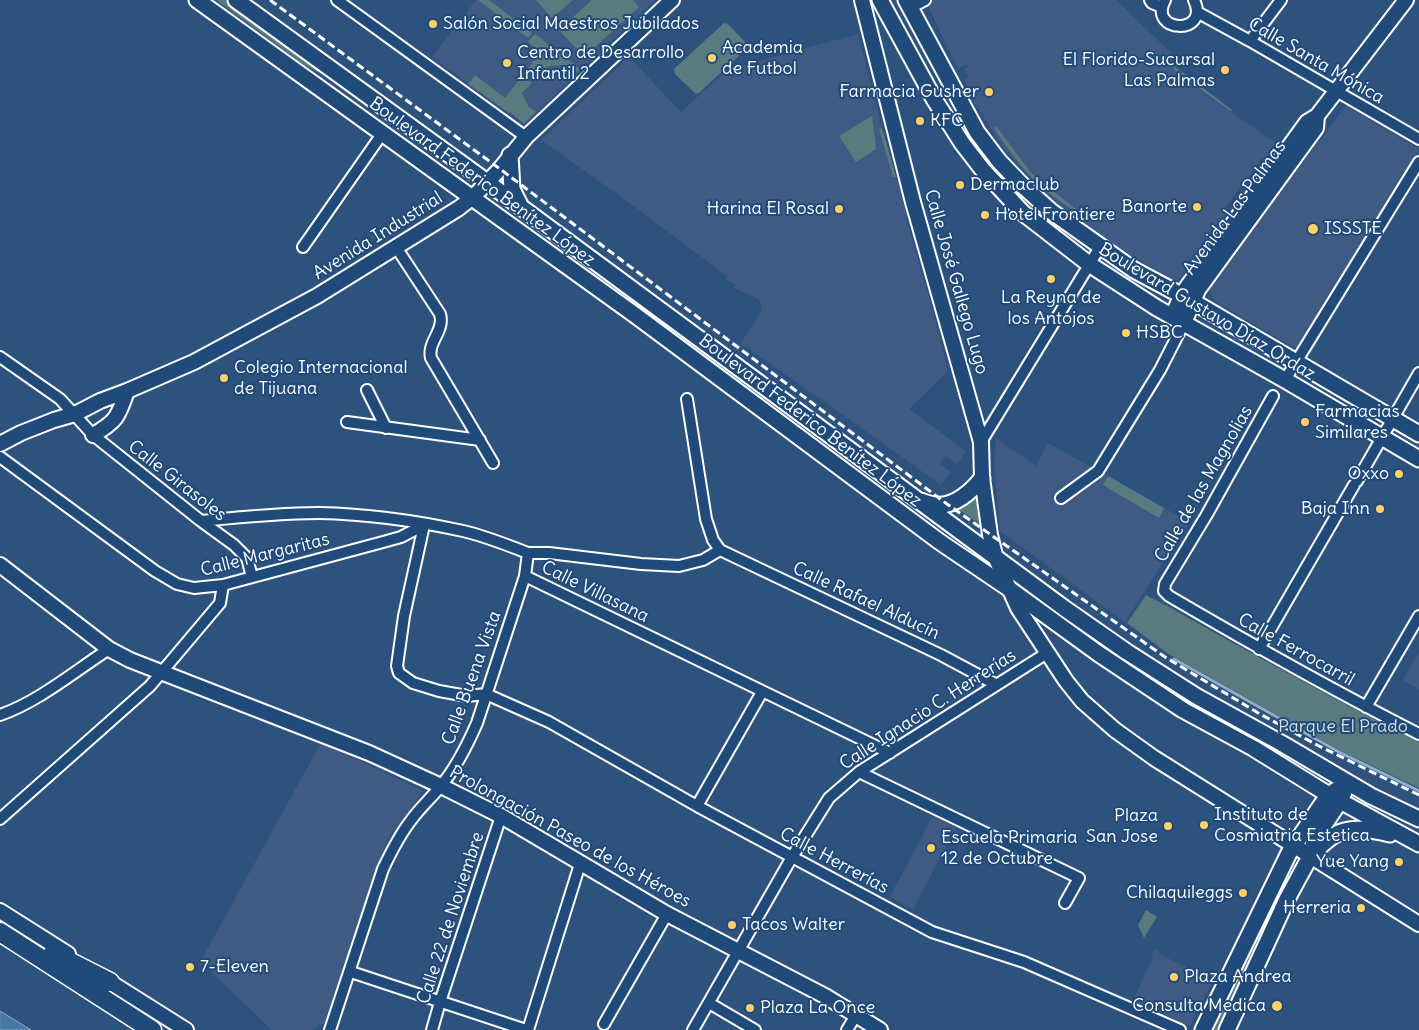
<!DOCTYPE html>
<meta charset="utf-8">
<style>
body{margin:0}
canvas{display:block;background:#2e527e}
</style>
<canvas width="1419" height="1030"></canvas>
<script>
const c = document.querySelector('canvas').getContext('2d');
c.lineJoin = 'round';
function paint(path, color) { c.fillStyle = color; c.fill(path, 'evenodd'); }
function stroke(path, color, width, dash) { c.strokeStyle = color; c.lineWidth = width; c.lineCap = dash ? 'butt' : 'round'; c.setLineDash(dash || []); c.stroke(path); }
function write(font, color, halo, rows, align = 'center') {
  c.font = font + ' Delius,sans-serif'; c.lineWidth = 4; c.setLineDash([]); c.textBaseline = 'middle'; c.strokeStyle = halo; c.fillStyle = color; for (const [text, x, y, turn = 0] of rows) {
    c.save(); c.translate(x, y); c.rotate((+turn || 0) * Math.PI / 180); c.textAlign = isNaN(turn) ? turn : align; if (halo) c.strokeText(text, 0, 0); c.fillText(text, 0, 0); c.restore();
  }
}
paint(new Path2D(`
 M 476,0 L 655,0 L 524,124 L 432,57 Z
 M 934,0 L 1116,0 L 1178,60 L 1174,66 L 1232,110 L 1231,112 L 1234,114 L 1277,144 L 1265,160 L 1262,158 L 1224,209 L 1227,212 L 1182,276 L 1176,279 L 1171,279 L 1112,244 L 1043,192 L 1004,149 L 968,92 L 965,80 L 969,77 L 964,69 L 969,66 L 967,64 L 958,69 L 927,4 Z
 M 858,34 L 882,128 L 907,214 L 905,215 L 930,301 L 948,371 L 909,409 L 966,451 L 957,464 L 946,456 L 940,464 L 951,472 L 941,485 L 870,434 L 741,343 L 762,310 L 759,299 L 734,288 L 735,285 L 726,279 L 727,276 L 627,201 L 541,140 L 629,57 L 681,112 L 727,70 Z
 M 1346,106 L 1419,149 L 1419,150 L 1299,350 L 1216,302 L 1210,294 L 1210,289 L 1255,226 Z
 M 996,438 L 1036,466 L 1048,443 L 1189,522 L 1125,622 L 1000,531 L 994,464 Z
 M 1419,652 L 1419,689 L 1403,680 Z
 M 321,743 L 423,791 L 387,840 L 325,1023 L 312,1030 L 272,1030 L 209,970 L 199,964 Z
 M 933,816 L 956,828 L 913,909 L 890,897 Z
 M 1156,950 L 1163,956 L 1213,979 L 1190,1026 L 1133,1001 L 1153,957 L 1152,953 Z`), '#405b83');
paint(new Path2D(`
 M 216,0 L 227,0 L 320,70 L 318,72 L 306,66 Z
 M 478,0 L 489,0 L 532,33 L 528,38 Z
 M 536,0 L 573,0 L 552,18 Z
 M 592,0 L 633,0 L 639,7 L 584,57 L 559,30 Z
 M 724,23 L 728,24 L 747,44 L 747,48 L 699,93 L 696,94 L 675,74 L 674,69 Z
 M 535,34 L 580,69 L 577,73 L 566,65 L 549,66 L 536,79 L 526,71 L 540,52 L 528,42 Z
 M 1174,66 L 1232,110 L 1231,111 L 1174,70 Z
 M 475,75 L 505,98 L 522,76 L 532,83 L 522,93 L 528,106 L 536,112 L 524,124 L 510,112 L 509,113 L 468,84 Z
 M 872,116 L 876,149 L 856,162 L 839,136 Z
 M 996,126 L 1031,173 L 1093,223 C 1077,212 1060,202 1045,190 C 1025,173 1008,150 994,128 Z
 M 882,128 L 896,177 L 893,177 L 879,129 Z
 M 1108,476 L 1164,508 L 1159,518 L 1103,485 Z
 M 978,492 L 980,524 L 952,505 Z
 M 1146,595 C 1176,610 1204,627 1233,643 C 1295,677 1356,711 1419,742 L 1419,788 L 1341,751 L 1167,653 L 1127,623 Z
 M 1146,910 L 1157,917 L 1144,938 L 1138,925 Z
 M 1259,930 L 1251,962 L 1219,1030 L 1212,1030 Z`), '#597b7f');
const water = new Path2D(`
 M 0,1011 L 31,1030 L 0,1030 Z`);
paint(water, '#4678a3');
stroke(water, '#90aec8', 1);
stroke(new Path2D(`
 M 1174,659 L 1339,752 L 1419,791`), '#90aec8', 3);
const street = new Path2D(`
 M 337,0 L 526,137
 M 1150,0 L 1152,3 L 1162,7
 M 1165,0 C 1147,33 1211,36 1194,0
 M 910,8 L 925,0
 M 1197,12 L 1250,41 L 1419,139
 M 1250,41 L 1281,0
 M 303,247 L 382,134
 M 396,247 L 440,314 C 445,331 427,342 431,358 L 493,463
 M 0,357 L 60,399 L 93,435 L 201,521 L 234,545 L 247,558 L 252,577
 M 1285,380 L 1419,162
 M 367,390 L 386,428
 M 1273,396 L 1206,516 L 1165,584 L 1164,591 L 1169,596 C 1251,644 1334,691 1419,734
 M 687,399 L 706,519 L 713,540 L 720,550 L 941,655 L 997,685
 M 347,422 L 480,440
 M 981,442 L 1100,247
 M 0,457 L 155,571 L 177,584 L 194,588 L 223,585 L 383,542 L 401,537 L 424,525
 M 1357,481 L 1419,373
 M 1061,498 L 1098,471 L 1160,370 L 1184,323
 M 201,521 C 241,517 280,513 319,513 C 366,514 417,521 463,531 C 485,536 507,545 528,553 L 525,576 L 890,753
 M 424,525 L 404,616 L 397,666 L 399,673 L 413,683 L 439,691 L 467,696 L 486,694 L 549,722 L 697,806 L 932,932 L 1024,962 L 1180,1030
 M 528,553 L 549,553 L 641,564 L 679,566 L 703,560 L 720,550
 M 1259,649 L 1354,485
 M 1366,707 L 1419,616
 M 0,715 C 38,702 75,671 109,649
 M 859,772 L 1079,878 L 1065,903
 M 697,806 L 762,692
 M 0,819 L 150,686 L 220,603 L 223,585
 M 351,972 L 526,1030
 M 709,1003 L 755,1030
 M 604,1024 L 667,914
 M 330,1030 L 383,869 C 391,852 400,834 412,819 C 420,808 431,798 440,787 C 456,768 467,746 477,723 L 525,576
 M 432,1030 L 440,1002 L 501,816
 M 528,1030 L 580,864
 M 693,1030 L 792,857 L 829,798 L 859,772 L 1047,653
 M 847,1030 L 856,1015`);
const secondary = new Path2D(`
 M 862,0 L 913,202 L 981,442 L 982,478 L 990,535 L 996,559 L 1018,608 L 1066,681 L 1082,701 L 1115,730 L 1154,758 L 1419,924
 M 1172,317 L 1181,296 L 1189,284 L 1307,122 L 1317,116 L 1406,0
 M 1184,323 L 1198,290 L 1316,128 L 1317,116
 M 93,435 C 117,421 118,417 127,391
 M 0,444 L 21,433 L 54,420 L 75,414 L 100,401 L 127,391 L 194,362 L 317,296 L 459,208 L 473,197 L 500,169 L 526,137 L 672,0
 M 0,565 L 109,649 L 130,660 L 369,753 L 441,786 L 501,816 L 667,914 L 825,996 L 880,1030
 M 0,911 L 68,954
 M 102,977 L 186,1030`);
const primary = new Path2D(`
 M 197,0 L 635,315 L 940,542 L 1008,588 L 1099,654 L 1183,710 L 1253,748 L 1329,795 L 1419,844
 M 236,0 L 487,182 L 1064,608 L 1127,652 L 1196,696 L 1281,743 L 1371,796 L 1419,819
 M 880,0 L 934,99 L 962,143 L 982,169 L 1023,213 L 1089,264 L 1157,308 L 1285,380 L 1419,459
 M 906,0 L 977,132 L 999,161 L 1023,186 L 1052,212 L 1134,270 L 1192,301 L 1419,434
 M 510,155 L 512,189 L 520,205
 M 921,501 C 926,503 932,505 937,505 C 954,507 972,491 982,478
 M 1312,854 C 1318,849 1325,841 1333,836 C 1350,825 1372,830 1390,834
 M 1203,1030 L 1289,853 L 1322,804 L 1329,795 L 1336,790
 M 1227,1030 L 1287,899 L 1311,855 L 1313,845 L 1322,828 L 1340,801 L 1344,792`);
const highway = new Path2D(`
 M 0,932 L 152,1030
 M 53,953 L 110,982`);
stroke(street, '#fff', 14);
stroke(secondary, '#fff', 18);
stroke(primary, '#fff', 19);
stroke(highway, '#fff', 21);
stroke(street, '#1f4a7a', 10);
stroke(secondary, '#1f4a7a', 14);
stroke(primary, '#1f4a7a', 15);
stroke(highway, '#1f4a7a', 18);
stroke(new Path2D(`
 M 270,0 L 500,169 L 947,504 L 1165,657 L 1260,714 L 1319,746 L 1419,795`), '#fff', 3, [8, 4]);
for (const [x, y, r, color] of [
 [433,24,5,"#ffd166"],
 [712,58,5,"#ffd166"],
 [507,63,5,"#ffd166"],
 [1225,70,5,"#ffd166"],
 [989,92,5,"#ffd166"],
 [920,121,5,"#ffd166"],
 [960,185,5,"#ffd166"],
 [1197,207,5,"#ffd166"],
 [839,209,5,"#ffd166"],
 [985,215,5,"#ffd166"],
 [1313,229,6,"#ffd166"],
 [1051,279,5,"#ffd166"],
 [1126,333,5,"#ffd166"],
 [224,378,5,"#ffd166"],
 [1305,422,5,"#ffd166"],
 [1399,474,5,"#ffd166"],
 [1380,509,5,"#ffd166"],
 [1204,825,5,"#ffd166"],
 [1168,826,5,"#ffd166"],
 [931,848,5,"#ffd166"],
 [1399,862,5,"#ffd166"],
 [1243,893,5,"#ffd166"],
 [1361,908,5,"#ffd166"],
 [732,925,5,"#ffd166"],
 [190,967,5,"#ffd166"],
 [1174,977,5,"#ffd166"],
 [1277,1006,6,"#ffd166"],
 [750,1008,5,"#ffd166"]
]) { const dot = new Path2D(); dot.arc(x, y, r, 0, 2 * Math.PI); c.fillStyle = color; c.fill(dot); stroke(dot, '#1f4a7a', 2); }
write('18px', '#fff', '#1f4a7a', [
 ["Salón Social Maestros Jubilados",443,24],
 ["Academia",722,48],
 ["de Futbol",722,69],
 ["Centro de Desarrollo",517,53],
 ["Infantil 2",517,74],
 ["El Florido-Sucursal",1215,60,"right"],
 ["Las Palmas",1215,81,"right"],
 ["Farmacia Gusher",979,92,"right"],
 ["KFC",930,121],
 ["Dermaclub",970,185],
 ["Banorte",1187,207,"right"],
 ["Harina El Rosal",829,209,"right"],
 ["Hotel Frontiere",995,215],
 ["ISSSTE",1324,229],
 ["La Reyna de",1051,298,"center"],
 ["los Antojos",1051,319,"center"],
 ["HSBC",1136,333],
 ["Colegio Internacional",234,368],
 ["de Tijuana",234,389],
 ["Farmacias",1315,412],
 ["Similares",1315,433],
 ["Oxxo",1389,474,"right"],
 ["Baja Inn",1370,509,"right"],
 ["Instituto de",1214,815],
 ["Cosmiatria Estetica",1214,836],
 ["Plaza",1158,816,"right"],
 ["San Jose",1158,837,"right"],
 ["Escuela Primaria",941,838],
 ["12 de Octubre",941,859],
 ["Yue Yang",1389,862,"right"],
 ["Chilaquileggs",1233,893,"right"],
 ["Herreria",1351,908,"right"],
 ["Tacos Walter",742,925],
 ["7-Eleven",200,967],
 ["Plaza Andrea",1184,977],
 ["Consulta Medica",1266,1006,"right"],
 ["Plaza La Once",760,1008]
], 'left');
write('18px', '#fff', '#1f4a7a', [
 ["Calle Santa Mónica",1316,61,30],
 ["Boulevard Federico Benítez López",482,182,36],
 ["Avenida Las Palmas",1235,208,-54],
 ["Avenida Industrial",378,236,-32],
 ["Calle José Gallego Lugo",956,282,74],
 ["Boulevard Gustavo Díaz Ordaz",1207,312,31],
 ["Boulevard Federico Benítez López",810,421,37],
 ["Calle Girasoles",177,481,38],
 ["Calle de las Magnolias",1204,484,-60],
 ["Calle Margaritas",265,555,-14],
 ["Calle Villasana",595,592,26],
 ["Calle Rafael Alducín",866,601,25],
 ["Calle Ferrocarril",1296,650,29],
 ["Calle Buena Vista",472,678,-70],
 ["Calle Ignacio C. Herrerías",928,710,-33],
 ["Prolongación Paseo de los Héroes",570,837,29],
 ["Calle Herrerías",834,861,28],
 ["Calle 22 de Noviembre",451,918,-72]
]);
write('18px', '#d6dedf', '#1f4a7a', [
 ["Parque El Prado",1343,727]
]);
</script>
